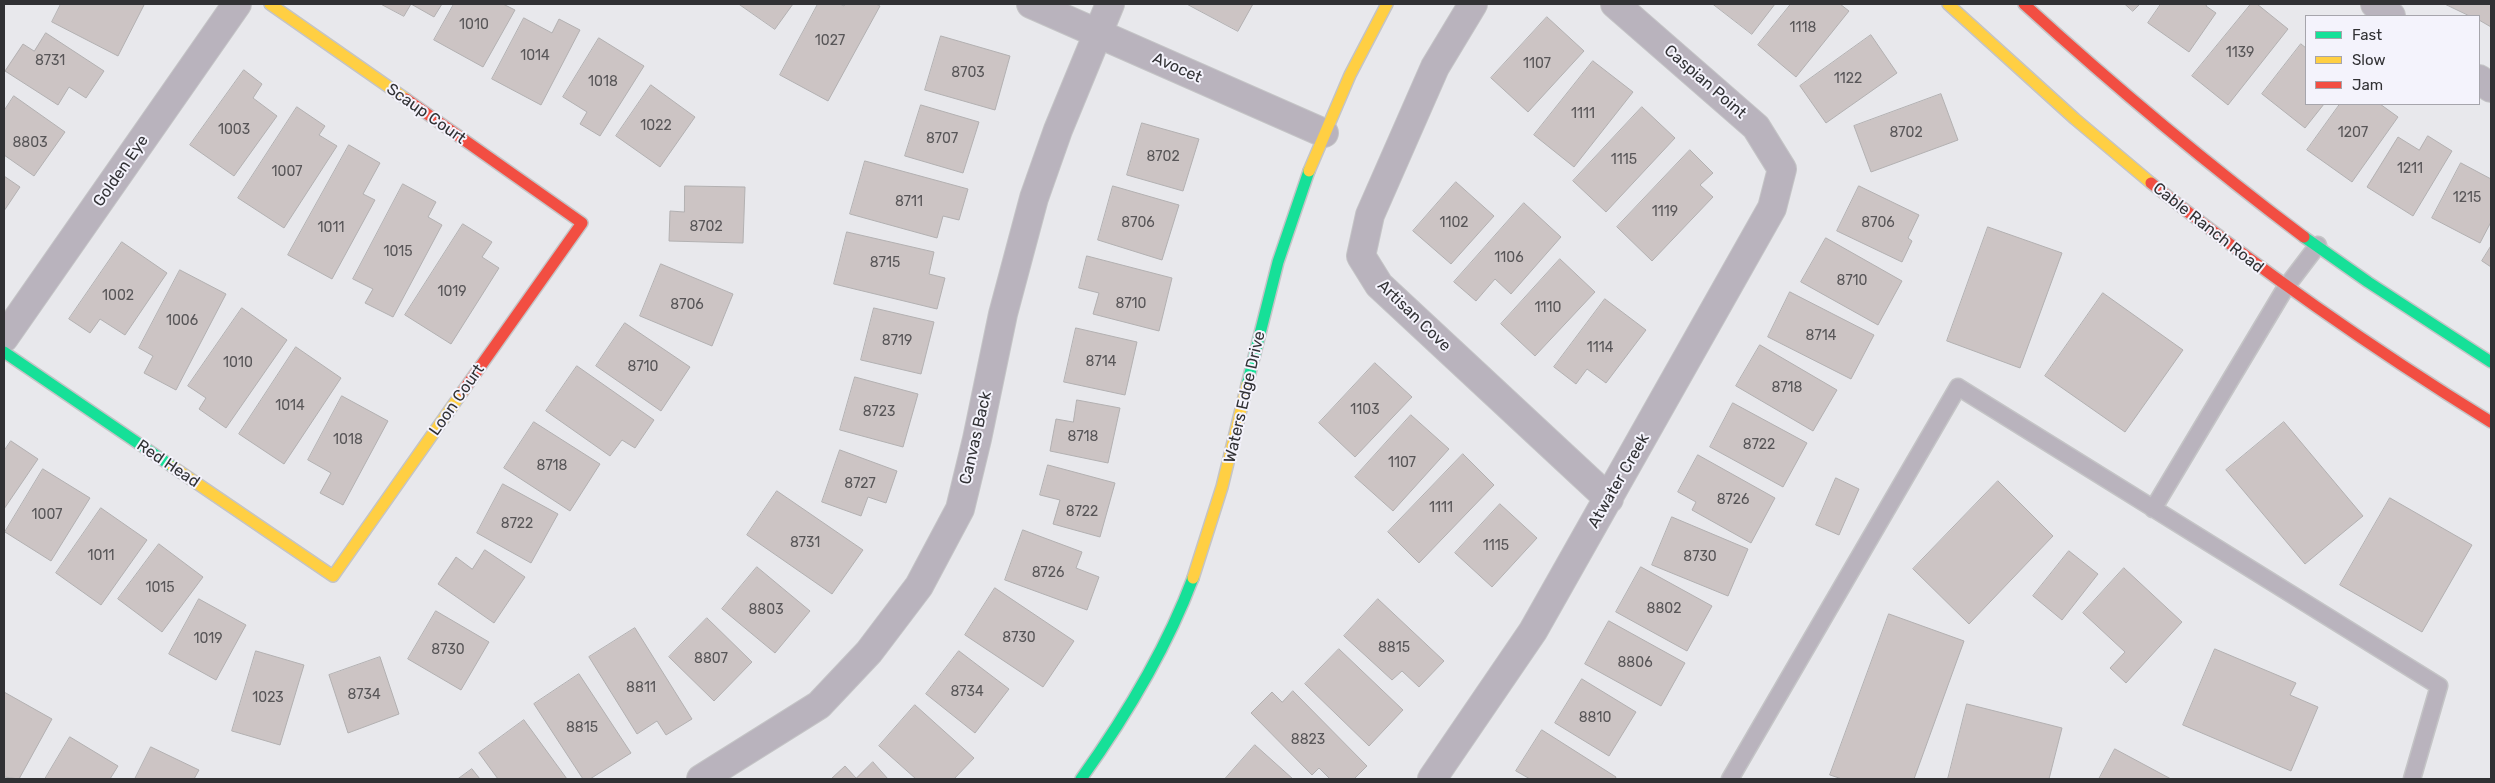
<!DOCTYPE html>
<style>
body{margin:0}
#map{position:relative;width:2495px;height:783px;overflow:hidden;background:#e8e8ec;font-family:Rubik,sans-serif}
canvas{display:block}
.frame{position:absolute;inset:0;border:5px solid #313134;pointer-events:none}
.legend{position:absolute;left:2305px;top:15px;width:175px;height:90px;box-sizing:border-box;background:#f4f3fc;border:1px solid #a6a5ac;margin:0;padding:6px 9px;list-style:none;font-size:15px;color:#313134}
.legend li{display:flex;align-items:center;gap:10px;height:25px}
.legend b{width:25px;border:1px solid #a6a5ac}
</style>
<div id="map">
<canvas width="2495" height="783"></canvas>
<div class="frame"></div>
<ul class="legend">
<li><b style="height:6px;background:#16e098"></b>Fast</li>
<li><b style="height:6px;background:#ffcf43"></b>Slow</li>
<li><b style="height:6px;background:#f24e42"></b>Jam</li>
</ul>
</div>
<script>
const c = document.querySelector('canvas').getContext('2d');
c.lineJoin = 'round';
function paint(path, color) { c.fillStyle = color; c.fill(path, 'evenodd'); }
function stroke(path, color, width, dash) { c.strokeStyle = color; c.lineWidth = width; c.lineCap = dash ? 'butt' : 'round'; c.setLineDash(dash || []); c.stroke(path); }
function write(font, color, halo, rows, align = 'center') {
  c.font = font + ' Rubik,sans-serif'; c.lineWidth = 4; c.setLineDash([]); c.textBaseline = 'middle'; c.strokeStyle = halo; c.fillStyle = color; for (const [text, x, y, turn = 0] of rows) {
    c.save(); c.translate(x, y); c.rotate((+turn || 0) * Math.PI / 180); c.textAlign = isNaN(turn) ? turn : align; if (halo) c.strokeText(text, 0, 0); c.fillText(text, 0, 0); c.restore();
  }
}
const building = new Path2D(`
 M 61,4 L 141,4 L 144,5 L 118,56 L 52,22 Z
 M 381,4 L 442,4 L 434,17 L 411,4 L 404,16 Z
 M 454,4 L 503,4 L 515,10 L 483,67 L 434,40 Z
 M 739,4 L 793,4 L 775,29 Z
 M 818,4 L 840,4 L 844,6 L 845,4 L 876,4 L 880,6 L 828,101 L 780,75 Z
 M 1187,4 L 1253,4 L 1238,31 Z
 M 1713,4 L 1775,4 L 1752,34 Z
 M 1791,4 L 1840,4 L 1849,11 L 1796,77 L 1758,45 Z
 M 2125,4 L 2140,4 L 2133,11 Z
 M 2161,4 L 2207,4 L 2206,6 L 2216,13 L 2189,52 L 2148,23 Z
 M 2251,4 L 2257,4 L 2288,29 L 2228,105 L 2192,76 Z
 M 2445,4 L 2491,4 L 2491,27 L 2479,20 L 2479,16 L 2470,16 Z
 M 1547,17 L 1584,51 L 1528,112 L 1491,78 Z
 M 524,18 L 552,33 L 559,19 L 580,30 L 541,105 L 492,79 Z
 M 46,33 L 104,71 L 86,98 L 69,87 L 58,105 L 5,71 L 23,44 L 34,51 Z
 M 1871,35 L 1897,73 L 1826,123 L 1800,86 Z
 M 941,36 L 1010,56 L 995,110 L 925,90 Z
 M 599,38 L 644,66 L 600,136 L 580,124 L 587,112 L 563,97 Z
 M 2301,44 L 2306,48 L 2306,104 L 2324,104 L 2305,128 L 2262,94 Z
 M 1593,61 L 1633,92 L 1574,167 L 1534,135 Z
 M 244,70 L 262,84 L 253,98 L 277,116 L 234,176 L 190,145 Z
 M 651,85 L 695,117 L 660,167 L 616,136 Z
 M 1941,94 L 1958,140 L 1871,172 L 1854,126 Z
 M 14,96 L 65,132 L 34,176 L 4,155 L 4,111 Z
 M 2340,104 L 2380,104 L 2398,117 L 2352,182 L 2307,150 Z
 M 921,105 L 979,122 L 963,173 L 905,156 Z
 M 297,107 L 325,126 L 319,135 L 337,146 L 284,228 L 238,198 Z
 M 1642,107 L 1675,138 L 1606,212 L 1573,181 Z
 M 1142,123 L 1199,139 L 1183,191 L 1127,175 Z
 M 2428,136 L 2452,151 L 2413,216 L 2367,187 L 2398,137 L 2419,150 Z
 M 349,145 L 380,163 L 363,194 L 375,200 L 332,279 L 288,255 Z
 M 1690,150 L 1713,173 L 1700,185 L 1713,197 L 1652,261 L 1617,227 Z
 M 865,161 L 968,189 L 959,220 L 943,216 L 937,238 L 850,214 Z
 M 2461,163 L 2491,179 L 2491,222 L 2480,243 L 2432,218 Z
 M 4,176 L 20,187 L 4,211 Z
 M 1456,182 L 1494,216 L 1451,264 L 1413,231 Z
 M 403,184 L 436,202 L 428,217 L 442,225 L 393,317 L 365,303 L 373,289 L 353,279 Z
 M 685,186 L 745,187 L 743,243 L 669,241 L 670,211 L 684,212 Z
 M 1113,186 L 1179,205 L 1162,260 L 1098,240 Z
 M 1859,186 L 1919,215 L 1908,238 L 1912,241 L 1902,262 L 1837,231 Z
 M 1524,203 L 1561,237 L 1511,294 L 1495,279 L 1476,301 L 1454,282 Z
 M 463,224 L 492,242 L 482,257 L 499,268 L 451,344 L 405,315 Z
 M 1988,227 L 2062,253 L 2020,368 L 1947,341 Z
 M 847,232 L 934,252 L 929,274 L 945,278 L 937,309 L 834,284 Z
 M 1826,238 L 1902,281 L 1878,325 L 1801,282 Z
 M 122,242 L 167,273 L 125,335 L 100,319 L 90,333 L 69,319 Z
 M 2491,246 L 2491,267 L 2482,261 Z
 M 1087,256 L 1172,278 L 1159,331 L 1093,314 L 1099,293 L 1079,288 Z
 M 1560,259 L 1595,292 L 1535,356 L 1501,324 Z
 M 661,264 L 733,294 L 712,346 L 640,316 Z
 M 180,270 L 226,294 L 176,390 L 144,373 L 153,356 L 139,348 Z
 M 1790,292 L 1874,335 L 1851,379 L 1768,337 Z
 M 2103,293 L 2183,350 L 2125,432 L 2045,376 Z
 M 1605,299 L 1646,330 L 1606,383 L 1587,369 L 1576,384 L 1554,367 Z
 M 242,308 L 287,340 L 226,428 L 199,409 L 206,398 L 188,386 Z
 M 874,308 L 934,322 L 921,374 L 861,360 Z
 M 625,323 L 690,367 L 661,411 L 596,366 Z
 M 1076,328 L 1137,342 L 1125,395 L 1064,382 Z
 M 1760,345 L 1837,390 L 1813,431 L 1736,386 Z
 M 296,347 L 341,378 L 284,464 L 239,434 Z
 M 1375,363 L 1412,397 L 1355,457 L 1319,423 Z
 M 577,366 L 654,420 L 635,448 L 622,440 L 610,456 L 546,411 Z
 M 855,377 L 918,394 L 903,447 L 840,430 Z
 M 342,396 L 388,421 L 343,505 L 320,493 L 331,473 L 308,460 Z
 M 1077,400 L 1120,408 L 1108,463 L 1050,451 L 1056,419 L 1073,422 Z
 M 1733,403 L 1807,443 L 1783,487 L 1710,447 Z
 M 1411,415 L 1449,449 L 1393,511 L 1355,477 Z
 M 534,422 L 600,464 L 570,511 L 504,468 Z
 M 2284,422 L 2363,516 L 2305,564 L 2226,470 Z
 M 11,441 L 38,459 L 4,509 L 4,451 Z
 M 840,450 L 897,471 L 886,503 L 868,497 L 861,516 L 822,502 Z
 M 1463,454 L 1494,485 L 1419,563 L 1388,532 Z
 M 1698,455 L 1775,498 L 1751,543 L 1692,510 L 1696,502 L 1678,492 Z
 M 1048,465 L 1115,483 L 1100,537 L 1053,524 L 1060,500 L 1040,495 Z
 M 43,469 L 90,498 L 51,561 L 5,532 Z
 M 1836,478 L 1859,489 L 1839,535 L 1816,525 Z
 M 1998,481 L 2053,536 L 1969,624 L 1913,569 Z
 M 503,484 L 558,514 L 531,563 L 477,533 Z
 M 777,491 L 863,550 L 832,594 L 747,535 Z
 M 2390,498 L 2472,545 L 2422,632 L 2340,585 Z
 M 1500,504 L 1537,538 L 1492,587 L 1455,553 Z
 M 101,508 L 147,540 L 101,605 L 56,573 Z
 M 1672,517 L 1748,549 L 1728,596 L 1652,565 Z
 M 1023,530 L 1082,552 L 1076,568 L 1099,577 L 1087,610 L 1005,580 Z
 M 159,544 L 203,577 L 162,632 L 118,599 Z
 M 485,550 L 525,577 L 494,623 L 438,584 L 456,557 L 472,569 Z
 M 2069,551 L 2098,574 L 2062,620 L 2033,596 Z
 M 757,567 L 810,611 L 775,653 L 722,609 Z
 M 1641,567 L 1712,606 L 1687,651 L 1616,612 Z
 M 2124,568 L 2182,622 L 2126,683 L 2110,668 L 2125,652 L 2083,613 Z
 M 995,588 L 1074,641 L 1043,687 L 965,635 Z
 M 199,599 L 246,625 L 216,680 L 169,654 Z
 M 1378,599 L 1444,661 L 1419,687 L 1402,671 L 1392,680 L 1344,636 Z
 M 436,611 L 489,642 L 461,690 L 408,659 Z
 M 1889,614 L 1964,641 L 1914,779 L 1842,779 L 1830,775 Z
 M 707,618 L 752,662 L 714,701 L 669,657 Z
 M 1609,621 L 1685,663 L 1661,706 L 1585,664 Z
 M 635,628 L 692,719 L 666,735 L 657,721 L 637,734 L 589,657 Z
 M 1339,649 L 1403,710 L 1369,746 L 1305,684 Z
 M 2215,649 L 2296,683 L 2290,695 L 2318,707 L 2291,771 L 2183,725 Z
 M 256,651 L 304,665 L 280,745 L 232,731 Z
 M 959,651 L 1009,689 L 975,733 L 926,694 Z
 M 380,657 L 399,714 L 348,733 L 329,675 Z
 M 579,674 L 631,753 L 590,779 L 583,779 L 534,704 Z
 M 1582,679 L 1636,712 L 1609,756 L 1555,723 Z
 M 1293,691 L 1367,766 L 1354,779 L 1330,779 L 1319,768 L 1312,775 L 1251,713 L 1272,692 L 1282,702 Z
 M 4,692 L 52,719 L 19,779 L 4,777 Z
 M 1967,704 L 2062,728 L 2049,779 L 1948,779 Z
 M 915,705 L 974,758 L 954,779 L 916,779 L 879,746 Z
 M 524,720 L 567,779 L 498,779 L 479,753 Z
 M 1542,730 L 1616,777 L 1615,779 L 1530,779 L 1516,771 Z
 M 70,737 L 118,766 L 110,779 L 45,779 Z
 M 1255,745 L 1293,779 L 1225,779 Z
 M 151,747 L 199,770 L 194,779 L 135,779 Z
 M 2115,749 L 2171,779 L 2099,779 Z
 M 873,762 L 888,779 L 831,779 L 845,766 L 856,778 Z
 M 472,769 L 480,779 L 458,779 Z`);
paint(building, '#ccc4c4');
stroke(building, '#b2b0b1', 1);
const lane = new Path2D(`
 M 2153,509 L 2286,287 L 2318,245
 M 1730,779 L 1958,387 L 2439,686 L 2412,779`);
const street = new Path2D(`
 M 1031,4 L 1324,133
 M 1473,4 L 1435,67 L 1370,215 L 1361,256 L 1379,285 L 1609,499
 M 2375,4 L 2391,16
 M 2479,79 L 2491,88
 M 4,338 L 237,4
 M 701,779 L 819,705 L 869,652 L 919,586 L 960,509 L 977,439 L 1003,314 L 1034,198 L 1058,130 L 1110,4
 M 1432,779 L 1533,631 L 1772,208 L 1782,169 L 1756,127 L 1615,4`);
const fast = new Path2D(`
 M 2304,237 L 2368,282 L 2491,362
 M 4,352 L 173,467
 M 1247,385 L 1278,262 L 1309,171
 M 1081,779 C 1126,716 1166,650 1193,578`);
const slow = new Path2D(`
 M 270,4 L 406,99
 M 1948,4 L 2075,119 L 2151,183
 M 1309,171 L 1350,75 L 1387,4
 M 173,467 L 333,576 L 463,391
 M 1193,578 L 1222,487 L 1247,385`);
const jam = new Path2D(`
 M 2024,4 C 2114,86 2207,164 2304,237
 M 406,99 L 582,223 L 463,391
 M 2151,183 C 2260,270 2373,349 2491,422`);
stroke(lane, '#c4c4c6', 19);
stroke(street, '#c4c4c6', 30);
stroke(fast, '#c4c4c6', 14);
stroke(slow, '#c4c4c6', 14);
stroke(jam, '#c4c4c6', 14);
stroke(lane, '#b9b3bd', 16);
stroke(street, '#b9b3bd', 28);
stroke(fast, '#16e098', 11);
stroke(slow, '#ffcf43', 11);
stroke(jam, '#f24e42', 11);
write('14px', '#585658', null, [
 ["1010",474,25],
 ["1118",1803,28],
 ["1027",830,41],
 ["1139",2240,53],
 ["1014",535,56],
 ["8731",50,61],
 ["1107",1537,64],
 ["8703",968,73],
 ["1122",1848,79],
 ["1018",603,82],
 ["1111",1583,114],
 ["1022",656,126],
 ["1003",234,130],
 ["8702",1906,133],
 ["1207",2353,133],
 ["8707",942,139],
 ["8803",30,143],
 ["8702",1163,157],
 ["1115",1624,160],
 ["1211",2410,169],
 ["1007",287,172],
 ["1215",2467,198],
 ["8711",909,202],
 ["1119",1665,212],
 ["8706",1138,223],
 ["1102",1454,223],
 ["8706",1878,223],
 ["8702",706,227],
 ["1011",331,228],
 ["1015",398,252],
 ["1106",1509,258],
 ["8715",885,263],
 ["8710",1852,281],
 ["1019",452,292],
 ["1002",118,296],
 ["8710",1131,304],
 ["8706",687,305],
 ["1110",1548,308],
 ["1006",182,321],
 ["8714",1821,336],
 ["8719",897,341],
 ["1114",1600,348],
 ["8714",1101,362],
 ["1010",238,363],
 ["8710",643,367],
 ["8718",1787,388],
 ["1014",290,406],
 ["1103",1365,410],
 ["8723",879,412],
 ["8718",1083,437],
 ["1018",348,440],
 ["8722",1759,445],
 ["1107",1402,463],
 ["8718",552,466],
 ["8727",860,484],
 ["8726",1733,500],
 ["1111",1441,508],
 ["8722",1082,512],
 ["1007",47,515],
 ["8722",517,524],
 ["8731",805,543],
 ["1115",1496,546],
 ["1011",101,556],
 ["8730",1700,557],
 ["8726",1048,573],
 ["1015",160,588],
 ["8802",1664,609],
 ["8803",766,610],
 ["8730",1019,638],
 ["1019",208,639],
 ["8815",1394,648],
 ["8730",448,650],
 ["8807",711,659],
 ["8806",1635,663],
 ["8811",641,688],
 ["8734",967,692],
 ["8734",364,695],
 ["1023",268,698],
 ["8810",1595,718],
 ["8815",582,728],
 ["8823",1308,740]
]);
write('16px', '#313134', '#f4f3fc', [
 ["Avocet",1177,68,24],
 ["Caspian Point",1705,82,41],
 ["Scaup Court",426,114,35],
 ["Golden Eye",121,171,-55],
 ["Cable Ranch Road",2208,228,38],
 ["Artisan Cove",1414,316,44],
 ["Waters Edge Drive",1245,397,-77],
 ["Loon Court",457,400,-55],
 ["Canvas Back",976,438,-77],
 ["Red Head",168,464,34],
 ["Atwater Creek",1619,481,-60]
]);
</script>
